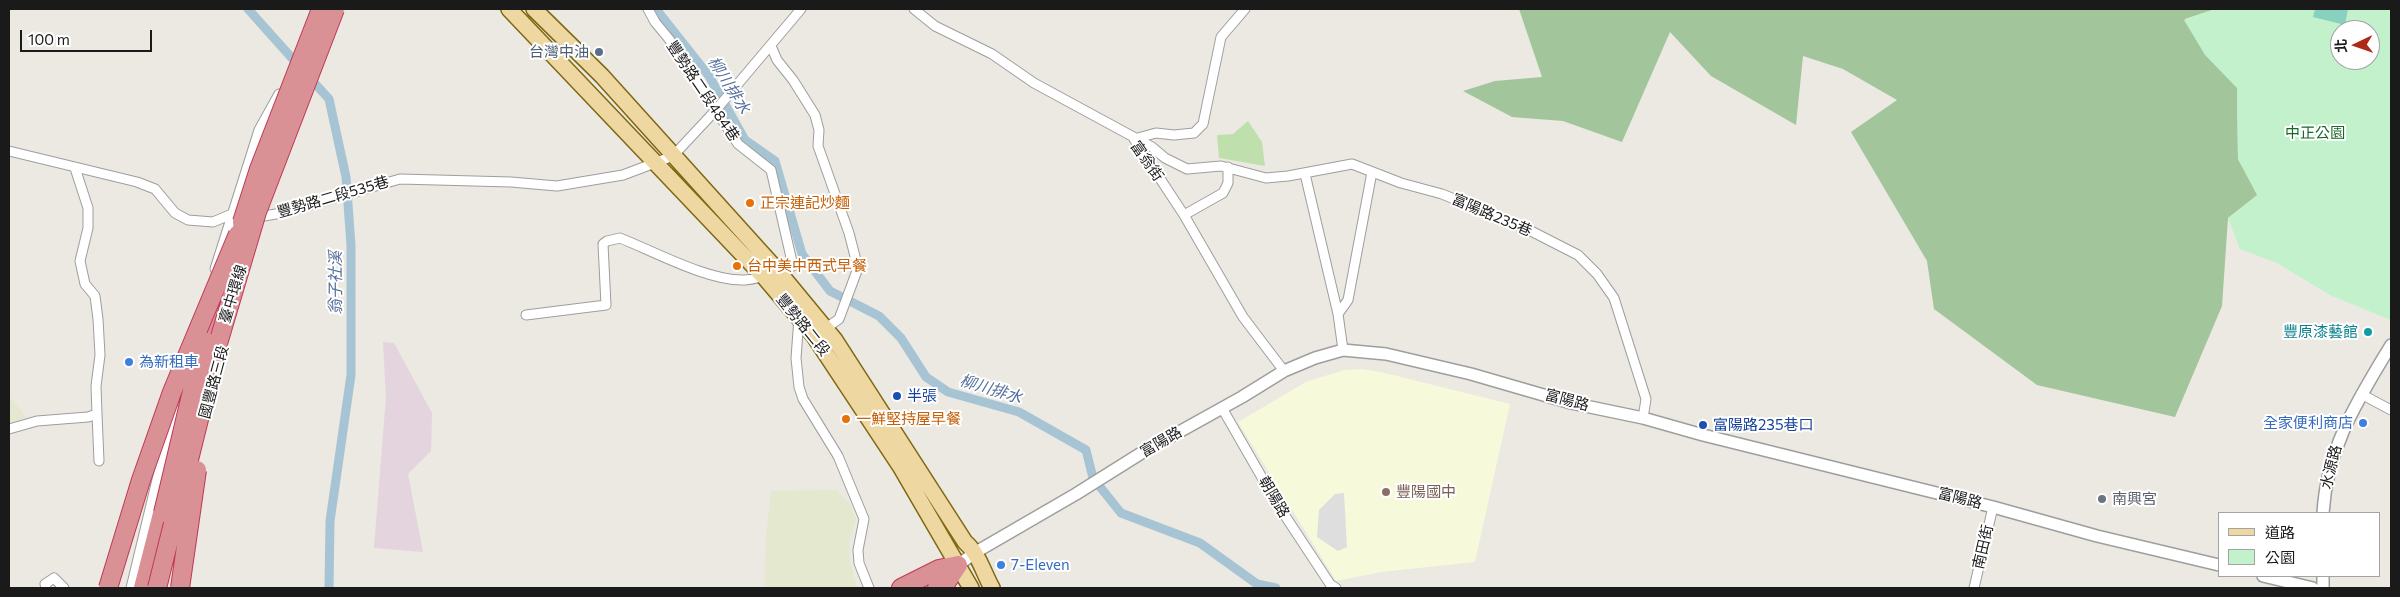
<!DOCTYPE html>
<meta charset="utf-8">
<style>
body{margin:0}
#map{position:relative;width:2400px;height:597px;overflow:hidden;background:#ebe9e1;font-family:Commissioner,"Noto Sans TC",sans-serif}
canvas{display:block}
.frame{position:absolute;inset:0;border:10px solid #1a1a1a;pointer-events:none}
.legend{position:absolute;left:2218px;top:512px;width:162px;height:65px;box-sizing:border-box;background:#fff;border:1px solid #a3a3a3;margin:0;padding:6px 9px;list-style:none;font-size:15px;color:#1a1a1a}
.legend li{display:flex;align-items:center;gap:10px;height:25px}
.legend b{width:25px;border:1px solid #a3a3a3}
.north{position:absolute;left:2330px;top:20px;width:50px;height:50px;box-sizing:border-box;background:#fff;border:1px solid #a3a3a3;border-radius:50%;rotate:267deg;font-size:14px;font-weight:700;line-height:20px;text-align:center;color:#1a1a1a}
.north::after{content:'';display:block;margin:auto;width:18px;height:22px;background:#ad2a18;clip-path:polygon(50% 0,100% 100%,50% 72%,0 100%)}
.scale{position:absolute;left:20px;top:30px;width:132px;height:22px;box-sizing:border-box;border:2px solid #1a1a1a;border-top:0;padding-left:6px;font-size:15px;line-height:18px;white-space:nowrap;color:#1a1a1a;-webkit-text-stroke:4px #fff;paint-order:stroke}
</style>
<div id="map">
<canvas width="2400" height="597"></canvas>
<div class="frame"></div>
<ul class="legend">
<li><b style="height:6px;background:#efd7a2"></b>道路</li>
<li><b style="height:14px;background:#c2f1cb"></b>公園</li>
</ul>
<div class="north">北</div>
<div class="scale">100 m</div>
</div>
<script>
const c = document.querySelector('canvas').getContext('2d');
c.lineJoin = 'round';
function paint(path, color) { c.fillStyle = color; c.fill(path, 'evenodd'); }
function stroke(path, color, width, dash) { c.strokeStyle = color; c.lineWidth = width; c.lineCap = dash ? 'butt' : 'round'; c.setLineDash(dash || []); c.stroke(path); }
function write(font, color, halo, rows, align = 'center') {
  c.font = font + ' Commissioner,"Noto Sans TC",sans-serif'; c.lineWidth = 4; c.setLineDash([]); c.textBaseline = 'middle'; c.strokeStyle = halo; c.fillStyle = color; for (const [text, x, y, turn = 0] of rows) {
    c.save(); c.translate(x, y); c.rotate((+turn || 0) * Math.PI / 180); c.textAlign = isNaN(turn) ? turn : align; if (halo) c.strokeText(text, 0, 0); c.fillText(text, 0, 0); c.restore();
  }
}
paint(new Path2D(`
 M 383,342 L 394,343 L 432,413 L 431,451 L 408,474 L 423,552 L 374,548 L 386,397 Z`), '#e3d4de');
paint(new Path2D(`
 M 1362,369 L 1381,372 L 1510,404 L 1475,562 L 1381,572 L 1336,581 L 1238,422 L 1306,382 L 1344,370 Z`), '#f6fadb');
paint(new Path2D(`
 M 9,396 L 26,417 L 9,423 Z
 M 837,490 L 850,505 L 856,519 L 849,543 L 850,561 L 857,588 L 765,588 L 766,538 L 771,491 Z`), '#e3e8ce');
paint(new Path2D(`
 M 1248,121 L 1262,142 L 1265,166 L 1219,158 L 1217,135 L 1233,134 Z`), '#bfe0ac');
paint(new Path2D(`
 M 1519,9 L 2215,9 L 2185,19 L 2237,83 L 2238,159 L 2258,195 L 2228,218 L 2222,306 L 2175,417 L 2037,385 L 1934,309 L 1927,261 L 1851,132 L 1897,100 L 1843,69 L 1803,56 L 1796,125 L 1711,76 L 1670,32 L 1622,142 L 1563,121 L 1512,117 L 1463,91 L 1495,81 L 1542,77 Z`), '#a2c59b');
paint(new Path2D(`
 M 2215,9 L 2391,9 L 2391,320 L 2330,295 L 2277,263 L 2240,249 L 2228,218 L 2257,195 L 2238,159 L 2237,88 L 2205,55 L 2184,20 ZM 2340,30 L 2370,30 L 2370,60 L 2340,60 Z`), '#c2f1cb');
paint(new Path2D(`
 M 2315,9 L 2348,9 L 2345,25 L 2313,17 Z`), '#88d1be');
paint(new Path2D(`
 M 1344,493 L 1347,547 L 1338,551 L 1317,537 L 1319,510 L 1335,494 Z`), '#dedede');
stroke(new Path2D(`
 M 248,9 L 299,66
 M 656,9 L 709,76 L 745,140 L 775,161 L 802,254 L 830,291 L 879,316 L 901,338 L 926,377 L 948,392 L 1019,412 L 1086,450 L 1093,478 L 1121,513 L 1200,543 L 1257,584 L 1276,588
 M 308,76 L 329,99 L 346,177 L 351,245 L 351,375 L 330,521 L 329,588`), '#a6c4d4', 9);
const minor = new Path2D(`
 M 914,9 L 935,26 L 992,54 L 1034,83 L 1152,147 L 1165,158 L 1187,169 L 1221,166 L 1266,178 L 1288,176 L 1352,164 L 1401,183 L 1442,194 L 1529,230 L 1578,255 L 1597,274 L 1614,298 L 1646,399 L 1643,418
 M 771,46 L 777,60 L 793,80 L 815,115 L 819,130 L 818,146 L 849,233 L 858,268 L 839,319 L 822,331
 M 1134,139 L 1184,215 L 1243,317 L 1284,371
 M 1134,139 L 1156,133 L 1174,135 L 1194,133 L 1203,124 L 1221,37 L 1245,9
 M 9,151 L 137,182 L 155,189 L 175,213 L 188,220 L 213,222 L 232,214 L 258,217 L 282,213 L 400,179 L 511,182 L 557,186 L 623,175 L 673,156 L 715,111 L 801,9
 M 1305,174 L 1338,314 L 1343,350
 M 1184,215 L 1223,193 L 1228,183 L 1228,167
 M 215,269 L 259,130 L 279,94
 M 1338,314 L 1348,300 L 1372,172
 M 526,315 L 606,305 L 603,244 L 607,241 L 620,238 C 653,251 710,282 745,280 C 762,279 777,271 793,266 L 771,170 L 738,144 L 669,39 L 655,22 L 648,9
 M 799,318 L 796,358 L 799,387 L 803,399 L 838,456 L 864,519 L 858,550 L 859,563 L 869,588
 M 2361,394 L 2391,410
 M 1222,408 L 1276,502 L 1330,584 L 1336,588
 M 97,414 L 99,461
 M 9,429 L 37,421 L 88,417 L 97,414 L 96,386 L 100,355 L 98,319 L 95,296 L 85,284 L 80,261 L 88,228 L 88,208 L 75,168
 M 46,588 L 45,584 L 54,578 L 64,588
 M 131,588 L 174,409
 M 1974,588 L 1993,507`);
const tertiary = new Path2D(`
 M 2323,513 C 2327,447 2358,400 2391,345
 M 958,565 L 976,552 L 1076,494 L 1143,452 L 1242,397 L 1284,371 L 1315,358 L 1343,350 L 1386,354 L 1471,374 L 1571,403 L 1643,418 L 1703,435 L 1993,507 L 2097,536 L 2219,565
 M 2263,576 L 2313,588
 M 2323,576 L 2323,588`);
const primary = new Path2D(`
 M 509,9 L 764,277 L 814,336 L 900,466 L 971,588
 M 534,9 L 602,76 L 778,271 L 835,340 L 965,542 C 979,554 983,572 992,588`);
const motorway = new Path2D(`
 M 201,356 L 219,295
 M 143,588 L 166,498
 M 901,588 L 939,569 L 958,565
 M 937,588 L 946,583 L 958,565`);
stroke(minor, '#9e9e9e', 11);
stroke(tertiary, '#9e9e9e', 14);
stroke(primary, '#7f6812', 18);
stroke(motorway, '#bf3856', 20);
stroke(minor, '#fff', 9);
stroke(tertiary, '#fff', 11);
stroke(primary, '#efd7a2', 15);
stroke(motorway, '#da9196', 18);
const motorwayBridge = new Path2D(`
 M 242,222 L 259,169 L 321,9
 M 163,513 L 192,391 L 207,342
 M 108,588 L 141,480 L 172,392 L 238,234
 M 157,588 L 217,347 L 257,212 L 335,9
 M 180,588 L 197,470`);
stroke(motorwayBridge, '#bf3856', 20, []);
stroke(motorwayBridge, '#da9196', 18);
for (const [x, y, r, color] of [
 [599,52,5,"#5c6f8a"],
 [750,203,5,"#e8710a"],
 [737,266,5,"#e8710a"],
 [2368,332,5,"#0f9aa8"],
 [129,362,5,"#3f7fe0"],
 [897,396,5,"#1a4fb4"],
 [846,419,5,"#e8710a"],
 [2363,423,5,"#3f7fe0"],
 [1703,425,5,"#1a4fb4"],
 [1386,492,5,"#8d6e63"],
 [2102,499,5,"#6b7280"],
 [1001,565,5,"#3f7fe0"]
]) { const dot = new Path2D(); dot.arc(x, y, r, 0, 2 * Math.PI); c.fillStyle = color; c.fill(dot); stroke(dot, '#fff', 2); }
write('15px', '#4e5e75', '#fff', [
 ["台灣中油",589,52]
], 'right');
write('15px', '#1a1a1a', '#fff', [
 ["豐勢路二段484巷",703,91,56],
 ["富翁街",1147,161,55],
 ["豐勢路二段535巷",333,197,-16],
 ["富陽路235巷",1492,215,23],
 ["臺中環線",233,294,-73],
 ["豐勢路二段",803,325,51],
 ["國豐路三段",214,382,-75],
 ["富陽路",1567,400,15],
 ["富陽路",1161,442,-30],
 ["水源路",2331,467,-76],
 ["朝陽路",1274,497,59],
 ["富陽路",1960,498,14],
 ["南田街",1983,547,-77]
]);
write('15px', '#186929', '#fff', [
 ["中正公園",2315,133]
]);
write('15px', '#c56008', '#fff', [
 ["正宗連記炒麵",760,203],
 ["台中美中西式早餐",747,266],
 ["一鮮堅持屋早餐",856,419]
], 'left');
write('15px', '#0d838f', '#fff', [
 ["豐原漆藝館",2358,332]
], 'right');
write('15px', '#366cbe', '#fff', [
 ["為新租車",139,362],
 ["全家便利商店",2353,423,"right"],
 ["7-Eleven",1011,565]
], 'left');
write('15px', '#164399', '#fff', [
 ["半張",907,396],
 ["富陽路235巷口",1713,425]
], 'left');
write('15px', '#785e54', '#fff', [
 ["豐陽國中",1396,492]
], 'left');
write('15px', '#5b616d', '#fff', [
 ["南興宮",2112,499]
], 'left');
write('italic 16px', '#546f9d', '#fff', [
 ["柳川排水",729,85,58],
 ["翁子社溪",336,283,-90],
 ["柳川排水",991,389,17]
]);
</script>
